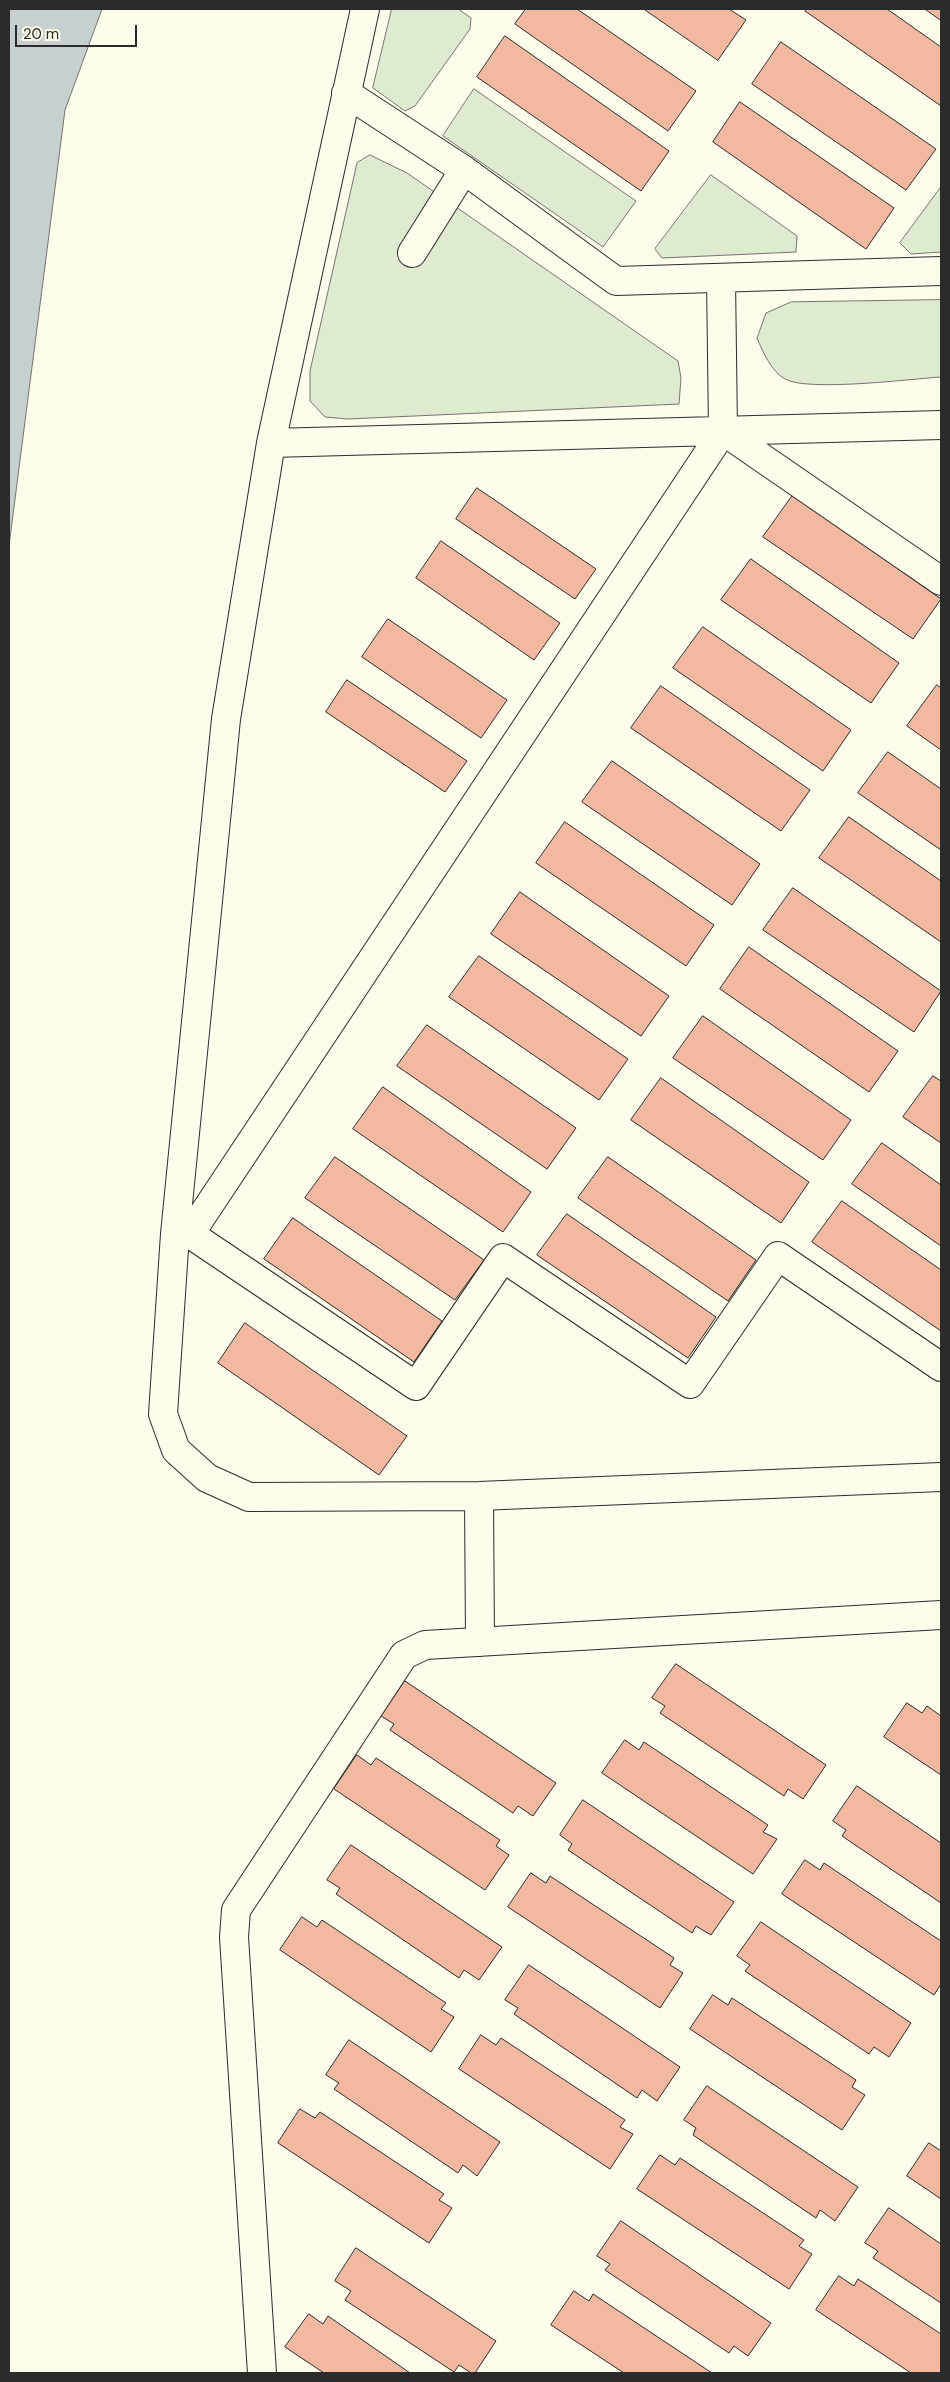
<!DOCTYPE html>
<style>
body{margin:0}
#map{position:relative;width:950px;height:2382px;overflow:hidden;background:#fdfbea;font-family:"DM Sans",sans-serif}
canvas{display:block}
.frame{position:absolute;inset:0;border:10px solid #2b2b2b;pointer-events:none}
.scale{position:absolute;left:15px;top:25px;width:122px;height:22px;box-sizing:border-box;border:2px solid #2b2b2b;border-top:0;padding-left:6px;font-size:15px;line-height:18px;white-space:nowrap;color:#2b2b2b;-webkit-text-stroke:4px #fdfbea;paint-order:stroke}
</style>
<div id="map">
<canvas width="950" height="2382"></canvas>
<div class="frame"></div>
<div class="scale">20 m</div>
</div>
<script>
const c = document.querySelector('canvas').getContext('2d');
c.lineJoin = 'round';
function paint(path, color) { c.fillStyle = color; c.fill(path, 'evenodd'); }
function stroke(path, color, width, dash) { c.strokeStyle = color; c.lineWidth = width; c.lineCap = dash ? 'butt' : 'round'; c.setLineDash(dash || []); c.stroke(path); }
const green = new Path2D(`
 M 392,9 L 458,9 L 471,18 L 470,29 L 415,106 L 405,111 L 373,88 Z
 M 474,89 L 636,201 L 603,247 L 443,136 Z
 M 370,155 L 407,173 L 678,361 L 681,378 L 679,404 L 348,419 L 325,417 L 310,401 L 310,371 L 357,163 Z
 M 711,175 L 797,236 L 796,252 L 662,258 L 655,249 Z
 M 941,187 L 941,252 L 911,254 L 900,243 Z
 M 941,300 L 941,377 C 910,379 808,392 785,379 C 771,371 763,352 757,338 L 766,313 L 791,302 Z`);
paint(green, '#deebd1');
stroke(green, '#74746e', 1);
const water = new Path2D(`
 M 9,9 L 102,9 L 65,110 L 9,546 Z`);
paint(water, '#c7d0d0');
stroke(water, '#74746e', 1);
const building = new Path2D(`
 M 526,9 L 577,9 L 696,91 L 668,131 L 515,24 Z
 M 644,9 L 729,9 L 746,20 L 718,60 Z
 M 807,9 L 887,9 L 941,47 L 941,106 L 805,11 Z
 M 925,9 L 941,9 L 941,20 Z
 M 505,36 L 669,151 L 641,191 L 477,77 Z
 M 781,42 L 936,149 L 906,190 L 752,84 Z
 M 740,102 L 894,208 L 866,249 L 713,142 Z
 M 477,488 L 596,569 L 575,599 L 456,519 Z
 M 793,495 L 941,599 L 913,639 L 763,537 Z
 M 441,541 L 560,623 L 534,660 L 416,578 Z
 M 751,559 L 899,663 L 871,703 L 721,600 Z
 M 388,619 L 507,700 L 481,738 L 362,657 Z
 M 703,627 L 851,730 L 823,771 L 673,668 Z
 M 347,680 L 467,761 L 445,792 L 326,712 Z
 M 937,685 L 941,688 L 941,750 L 907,726 Z
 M 661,686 L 810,790 L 781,831 L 631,728 Z
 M 888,752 L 941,789 L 941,850 L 858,793 Z
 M 612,761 L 760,864 L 732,905 L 582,802 Z
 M 849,817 L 941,881 L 941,942 L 819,858 Z
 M 565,822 L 714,925 L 686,966 L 536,863 Z
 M 793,888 L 941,991 L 914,1032 L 763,930 Z
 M 520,892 L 669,996 L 641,1036 L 491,934 Z
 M 749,947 L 898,1051 L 869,1092 L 720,989 Z
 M 479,956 L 628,1059 L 599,1100 L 449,997 Z
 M 703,1016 L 851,1120 L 823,1160 L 673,1058 Z
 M 427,1025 L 576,1128 L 547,1169 L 397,1066 Z
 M 933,1076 L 941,1081 L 941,1143 L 903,1117 Z
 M 661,1078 L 809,1182 L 781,1223 L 631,1120 Z
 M 383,1087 L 531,1192 L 503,1232 L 353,1129 Z
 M 882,1143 L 941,1185 L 941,1246 L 852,1184 Z
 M 335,1157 L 484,1260 L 455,1300 L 305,1198 Z
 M 608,1157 L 756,1260 L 728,1301 L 578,1198 Z
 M 842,1201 L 941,1270 L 941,1331 L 812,1242 Z
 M 567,1214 L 716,1317 L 688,1358 L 537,1255 Z
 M 293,1218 L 442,1321 L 414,1362 L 264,1259 Z
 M 245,1323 L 407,1436 L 379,1475 L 218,1363 Z
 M 676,1664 L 826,1765 L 803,1799 L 788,1789 L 784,1796 L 660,1713 L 665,1706 L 652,1698 Z
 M 405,1681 L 556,1783 L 533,1816 L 518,1806 L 513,1813 L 390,1730 L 394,1724 L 381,1716 Z
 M 907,1703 L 922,1713 L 927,1706 L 941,1716 L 941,1775 L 884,1737 Z
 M 625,1740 L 639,1750 L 644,1742 L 768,1825 L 763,1832 L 777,1839 L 753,1874 L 602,1773 Z
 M 357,1755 L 371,1765 L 376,1758 L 500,1840 L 496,1846 L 509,1855 L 485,1890 L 334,1789 Z
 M 857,1786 L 941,1843 L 941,1903 L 842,1836 L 846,1830 L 833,1821 Z
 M 583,1800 L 734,1902 L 711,1935 L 696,1926 L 692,1933 L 568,1850 L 572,1844 L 560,1835 Z
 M 351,1845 L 502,1947 L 479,1980 L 464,1970 L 459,1978 L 336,1894 L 340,1888 L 327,1880 Z
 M 805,1860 L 820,1870 L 824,1863 L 941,1941 L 941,1984 L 934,1995 L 782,1894 Z
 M 531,1873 L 546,1883 L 550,1876 L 674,1958 L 670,1965 L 683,1973 L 660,2008 L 508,1907 Z
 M 302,1917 L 317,1927 L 322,1920 L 446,2003 L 441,2009 L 454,2017 L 431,2052 L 280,1950 Z
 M 761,1922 L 911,2023 L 889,2057 L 874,2047 L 869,2054 L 745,1971 L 750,1965 L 737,1956 Z
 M 529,1965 L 680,2067 L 657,2101 L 642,2090 L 637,2098 L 514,2014 L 518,2008 L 505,2000 Z
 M 713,1995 L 728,2005 L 732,1998 L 856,2080 L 852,2087 L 865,2095 L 842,2130 L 690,2029 Z
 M 481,2035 L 496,2045 L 501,2038 L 625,2120 L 620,2127 L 633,2134 L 610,2169 L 459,2069 Z
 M 349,2040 L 500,2142 L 477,2176 L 463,2165 L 458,2173 L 334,2089 L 339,2083 L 326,2075 Z
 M 707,2086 L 858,2187 L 835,2221 L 820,2210 L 816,2218 L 693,2135 L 696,2128 L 684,2120 Z
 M 300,2109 L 315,2118 L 320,2112 L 444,2194 L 439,2200 L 452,2208 L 429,2243 L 278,2143 Z
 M 929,2143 L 941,2151 L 941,2199 L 907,2176 Z
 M 660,2155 L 675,2165 L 680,2158 L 804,2240 L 799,2246 L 812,2254 L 789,2289 L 637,2189 Z
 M 889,2208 L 941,2244 L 941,2303 L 873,2258 L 878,2251 L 865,2243 Z
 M 621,2221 L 771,2323 L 748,2356 L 734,2346 L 729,2353 L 605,2270 L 610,2264 L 597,2256 Z
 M 356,2248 L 496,2341 L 475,2373 L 471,2373 L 459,2365 L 454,2372 L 345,2300 L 351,2291 L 335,2281 Z
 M 839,2276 L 854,2286 L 858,2279 L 941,2334 L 941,2373 L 911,2373 L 816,2310 Z
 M 574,2291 L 589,2301 L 593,2294 L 712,2373 L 624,2373 L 551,2325 Z
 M 309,2314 L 323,2324 L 328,2316 L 410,2373 L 324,2373 L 285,2347 Z`);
paint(building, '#f2b8a0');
stroke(building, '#2b2b2b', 1);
const minor = new Path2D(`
 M 365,9 L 271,443 L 226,719 L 175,1234 L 163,1414 L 176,1450 L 207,1478 L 249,1497 L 479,1496 L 941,1477
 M 346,93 L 464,170 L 616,281 L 941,271
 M 412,253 L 464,170
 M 721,278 L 723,431 L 190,1234 L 416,1386 L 503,1258 L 690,1384 L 778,1256 L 941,1367
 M 723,431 L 941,581
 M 271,443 L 941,425
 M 479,1496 L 480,1642
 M 262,2373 L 234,1937 L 236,1910 L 404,1655 L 425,1645 L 941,1615`);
stroke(minor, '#2b2b2b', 30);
stroke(minor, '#fdfbea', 28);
</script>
